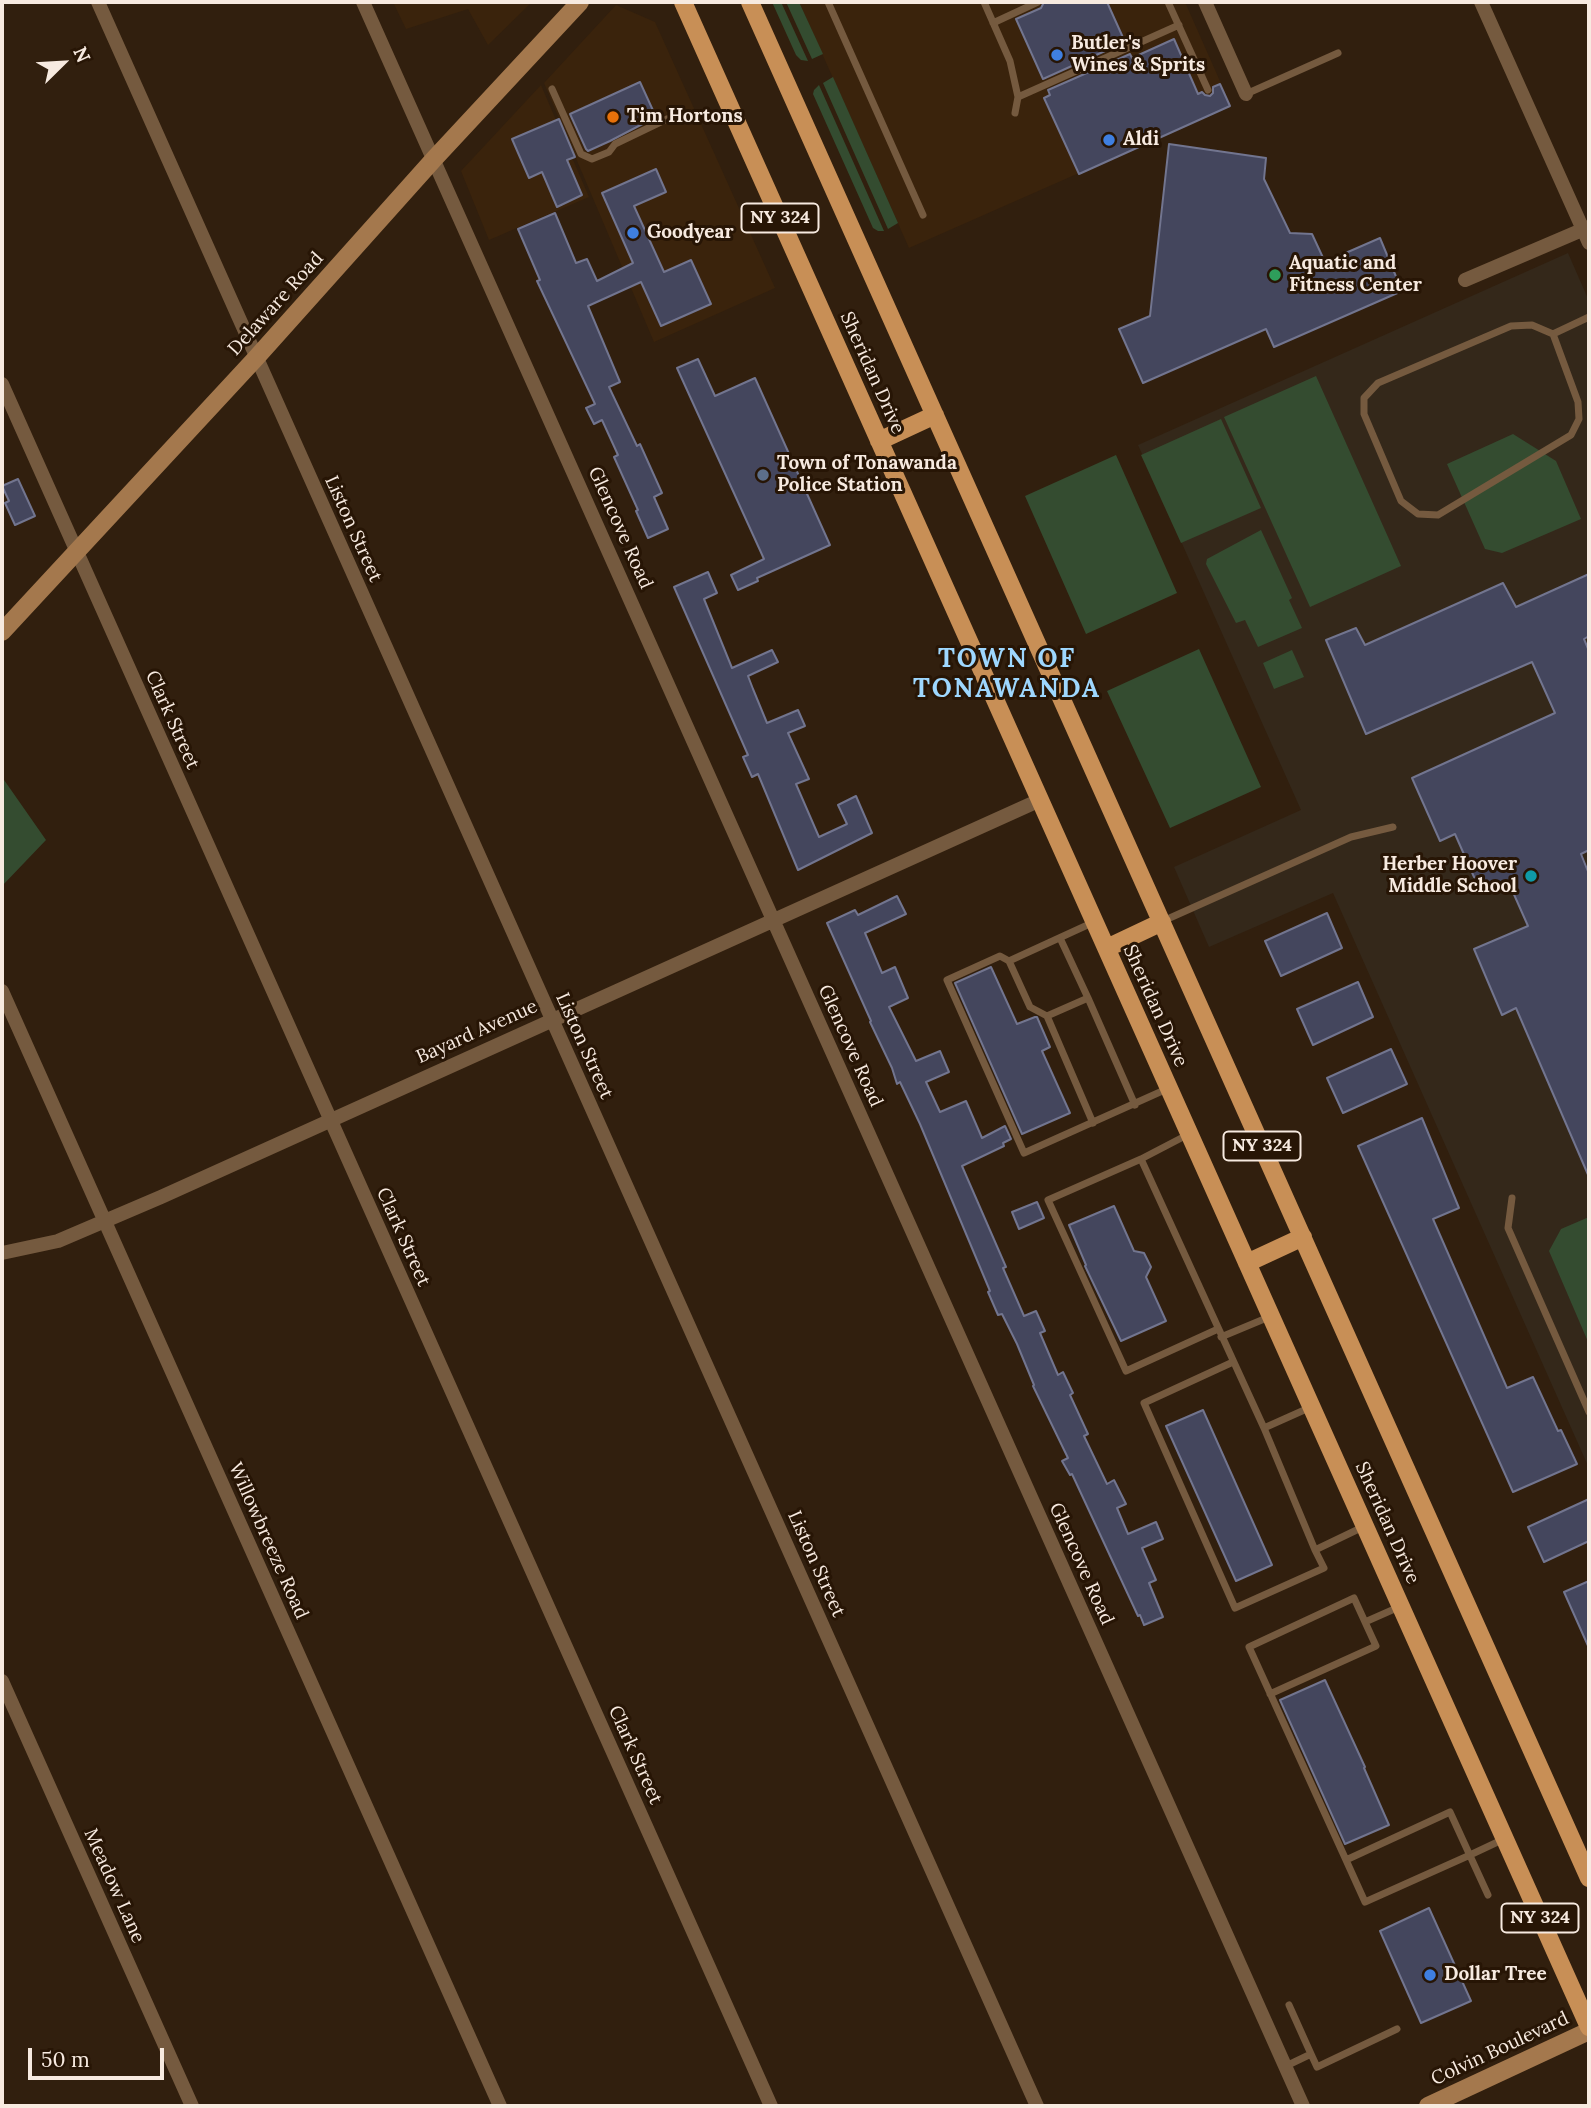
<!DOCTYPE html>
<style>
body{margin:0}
#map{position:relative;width:1591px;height:2108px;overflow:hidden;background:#311f0e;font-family:Lora,serif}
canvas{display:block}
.frame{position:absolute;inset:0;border:4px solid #f7eae0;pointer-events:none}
.north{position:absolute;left:28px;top:28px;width:70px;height:70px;-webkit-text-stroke:5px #271505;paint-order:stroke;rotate:66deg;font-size:19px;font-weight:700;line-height:28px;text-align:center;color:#f7eae0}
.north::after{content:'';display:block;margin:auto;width:24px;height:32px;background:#f7eae0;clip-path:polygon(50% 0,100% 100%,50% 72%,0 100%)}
.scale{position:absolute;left:28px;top:2048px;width:136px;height:32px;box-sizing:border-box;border:4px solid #f7eae0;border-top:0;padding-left:9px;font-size:21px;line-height:24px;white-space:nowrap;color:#f7eae0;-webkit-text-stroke:5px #271505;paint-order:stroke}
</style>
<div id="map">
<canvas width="1591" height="2108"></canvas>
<div class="frame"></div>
<div class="north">N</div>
<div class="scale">50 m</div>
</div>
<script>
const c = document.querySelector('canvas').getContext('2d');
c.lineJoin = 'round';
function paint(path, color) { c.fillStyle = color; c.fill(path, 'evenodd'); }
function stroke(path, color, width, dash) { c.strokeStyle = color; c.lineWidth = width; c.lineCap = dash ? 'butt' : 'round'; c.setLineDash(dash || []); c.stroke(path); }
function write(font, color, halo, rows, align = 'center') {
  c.font = font + ' Lora,serif'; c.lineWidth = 6; c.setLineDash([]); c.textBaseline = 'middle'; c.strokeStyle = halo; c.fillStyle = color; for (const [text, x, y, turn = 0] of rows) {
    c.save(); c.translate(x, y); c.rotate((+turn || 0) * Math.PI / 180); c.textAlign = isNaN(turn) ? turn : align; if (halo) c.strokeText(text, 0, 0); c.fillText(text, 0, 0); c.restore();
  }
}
paint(new Path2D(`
 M 393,2 L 532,2 L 488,45 L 468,9 L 406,29 Z
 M 799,2 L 1185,2 L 1231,106 L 909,248 Z
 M 616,5 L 655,22 L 775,288 L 654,342 L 544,83 Z
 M 541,85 L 589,197 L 489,240 L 461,171 Z`), '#3a230c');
paint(new Path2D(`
 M 1568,253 L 1589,301 L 1589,1468 L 1333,893 L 1209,947 L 1174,867 L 1301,810 L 1138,445 Z`), '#34281a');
paint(new Path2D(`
 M 772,2 L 781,2 L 808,61 L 801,60 L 796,55 Z
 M 786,2 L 799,2 L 823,54 L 812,59 Z
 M 833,77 L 898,223 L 888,229 L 823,83 Z
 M 819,85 L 884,231 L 878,231 L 873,228 L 813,94 L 814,90 Z
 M 1316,376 L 1401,566 L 1310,607 L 1224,417 Z
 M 1221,419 L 1261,508 L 1181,543 L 1141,455 Z
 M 1513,434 L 1556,461 L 1581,519 L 1502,553 L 1485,549 L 1447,464 Z
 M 1116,455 L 1177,593 L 1086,634 L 1025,496 Z
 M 1261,530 L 1292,598 L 1289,600 L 1302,628 L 1258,647 L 1245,620 L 1236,623 L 1206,564 L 1207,559 Z
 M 1199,649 L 1261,787 L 1170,828 L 1107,691 Z
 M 1292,650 L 1304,677 L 1274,689 L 1263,663 Z
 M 2,777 L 46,840 L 2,886 Z
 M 1589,1217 L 1589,1344 L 1549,1251 L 1561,1229 Z`), '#344c30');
const building = new Path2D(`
 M 1044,2 L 1107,2 L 1125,42 L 1043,79 L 1016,19 L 1041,8 Z
 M 1174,39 L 1198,94 L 1202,92 L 1205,95 L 1210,96 L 1213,93 L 1213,87 L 1220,84 L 1230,106 L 1079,174 L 1044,98 L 1050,95 L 1048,90 L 1130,54 L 1132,58 Z
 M 640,82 L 656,117 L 610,141 L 588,151 L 586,149 L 570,114 Z
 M 559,119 L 575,157 L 567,160 L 582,195 L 557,207 L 542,172 L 529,178 L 512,139 Z
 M 1169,144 L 1266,158 L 1264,179 L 1290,233 L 1312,234 L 1325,262 L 1380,238 L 1402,291 L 1274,347 L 1266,329 L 1143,383 L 1119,329 L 1150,316 Z
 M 656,169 L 666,192 L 634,206 L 664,272 L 691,260 L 711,304 L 661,326 L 641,282 L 588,306 L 620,382 L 609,387 L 637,446 L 640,444 L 662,493 L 654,497 L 668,529 L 648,538 L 636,511 L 638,510 L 614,457 L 618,455 L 602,420 L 594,424 L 586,408 L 595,404 L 537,281 L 540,280 L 518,229 L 555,213 L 576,263 L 587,259 L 597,281 L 633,263 L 602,193 Z
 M 698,359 L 715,396 L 755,378 L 830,545 L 757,578 L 758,581 L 738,590 L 731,575 L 764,559 L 677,368 Z
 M 18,479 L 35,516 L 15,525 L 5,503 L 9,501 L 2,486 Z
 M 708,572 L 717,593 L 704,599 L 732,668 L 772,650 L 778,662 L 748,676 L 753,689 L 767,723 L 798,710 L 805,726 L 788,733 L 809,779 L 796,784 L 819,837 L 847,824 L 838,805 L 856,796 L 872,833 L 798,870 L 758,774 L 752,777 L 743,757 L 748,755 L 674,587 Z
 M 1589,574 L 1589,636 L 1584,639 L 1589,651 L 1589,850 L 1581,854 L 1589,874 L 1589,1177 L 1516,1008 L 1502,1015 L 1474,949 L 1528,926 L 1512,890 L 1474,877 L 1455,834 L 1440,841 L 1412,778 L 1555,713 L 1532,662 L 1366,734 L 1326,640 L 1356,628 L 1365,645 L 1503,583 L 1516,607 Z
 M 897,896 L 906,914 L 865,933 L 882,973 L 895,967 L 908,998 L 889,1007 L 916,1061 L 940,1051 L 949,1072 L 926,1082 L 940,1112 L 966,1101 L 982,1138 L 1005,1126 L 1011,1139 L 1003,1143 L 1004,1146 L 962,1166 L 1006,1267 L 1003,1268 L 1024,1316 L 1036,1311 L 1045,1331 L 1040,1333 L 1058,1375 L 1063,1372 L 1073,1393 L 1070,1395 L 1088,1434 L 1084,1436 L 1107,1484 L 1114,1480 L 1126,1504 L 1117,1508 L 1128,1534 L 1156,1522 L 1163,1539 L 1142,1548 L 1156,1580 L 1149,1583 L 1163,1617 L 1144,1625 L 1140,1615 L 1138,1616 L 1072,1474 L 1070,1475 L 1062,1461 L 1068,1458 L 1033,1386 L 1034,1385 L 1017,1344 L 1002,1314 L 998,1315 L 988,1292 L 990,1291 L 920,1124 L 900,1082 L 897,1084 L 892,1068 L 870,1022 L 871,1021 L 827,923 L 855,910 L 858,915 Z
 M 1327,913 L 1342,948 L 1281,976 L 1265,941 Z
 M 991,967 L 1017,1024 L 1035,1017 L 1037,1017 L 1050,1047 L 1042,1051 L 1070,1113 L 1022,1134 L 955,983 Z
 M 1358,982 L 1373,1017 L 1313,1045 L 1297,1009 Z
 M 1391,1049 L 1407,1084 L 1343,1113 L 1327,1078 Z
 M 1422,1118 L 1459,1208 L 1433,1219 L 1507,1388 L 1533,1377 L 1558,1431 L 1561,1430 L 1577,1464 L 1513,1492 L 1358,1146 Z
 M 1037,1202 L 1044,1218 L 1019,1229 L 1012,1212 Z
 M 1114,1206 L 1134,1251 L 1144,1253 L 1151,1267 L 1146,1277 L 1166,1321 L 1121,1341 L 1085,1266 L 1086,1265 L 1069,1225 Z
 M 1203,1410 L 1272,1565 L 1236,1581 L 1166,1426 Z
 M 1589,1499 L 1589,1541 L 1544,1562 L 1528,1527 Z
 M 1589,1581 L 1589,1648 L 1564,1592 Z
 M 1325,1680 L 1365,1767 L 1364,1768 L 1389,1825 L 1345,1844 L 1280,1700 Z
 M 1429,1908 L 1471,2001 L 1421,2023 L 1380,1931 Z`);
paint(building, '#44465d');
stroke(building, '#72758f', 2);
stroke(new Path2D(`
 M 828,2 L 923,215
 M 984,2 L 1010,61 L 1018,97 L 1015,113
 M 1168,2 L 1208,90
 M 993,23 L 1038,2
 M 552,89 L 581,154 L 592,159 L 609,152 L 615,144 L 667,119
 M 1246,94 L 1338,53
 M 1018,97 L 1179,25
 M 1553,334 L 1578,402 L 1579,419 L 1571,435 L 1438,515 L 1418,514 L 1401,501 L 1364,414 L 1364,398 L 1378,383 L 1511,326 L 1532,325 L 1553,334 L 1589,317
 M 1163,921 L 1351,837 L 1393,827
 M 1060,938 L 1088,998
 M 1009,961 L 1000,956 L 947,980 L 1024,1153 L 1169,1088
 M 1047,1016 L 1030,1007 L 1009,961 L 1094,922
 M 1093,1123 L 1047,1016 L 1088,998 L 1135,1105
 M 1189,1134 L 1141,1159 L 1264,1428 L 1315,1550 L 1365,1526
 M 1141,1159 L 1048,1200 L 1126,1371 L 1218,1329
 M 1512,1198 L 1508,1228 L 1589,1412
 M 1221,1337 L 1269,1317
 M 1233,1362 L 1144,1403 L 1235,1608 L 1324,1568 L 1315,1550
 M 1264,1428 L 1311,1407
 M 1365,1622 L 1399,1607
 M 1270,1694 L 1376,1646 L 1354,1598 L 1249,1647 L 1346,1860
 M 1488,1895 L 1450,1812 L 1346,1860 L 1365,1902 L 1470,1855 L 1504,1839
 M 1289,2005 L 1311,2054
 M 1286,2066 L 1311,2054 L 1317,2067 L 1397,2029`), '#755a3f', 7);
stroke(new Path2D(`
 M 98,2 L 1037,2106
 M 363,2 L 1303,2106
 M 1205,2 L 1246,94
 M 1481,2 L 1589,243
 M 1465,280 L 1589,227
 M 2,384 L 771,2106
 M 2,991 L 500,2106
 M 2,1253 L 58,1241 L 161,1197 L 1040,800
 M 2,1681 L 192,2106`), '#755a3f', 14);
stroke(new Path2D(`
 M 2,632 L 256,358 L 434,159 L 580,2
 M 1428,2106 L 1589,2031`), '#a4784d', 18);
stroke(new Path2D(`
 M 683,2 L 1589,2027
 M 750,2 L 1589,1878
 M 879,441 L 935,415
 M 1107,948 L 1162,922
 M 1247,1263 L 1303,1237`), '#c88f56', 18);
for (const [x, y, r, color] of [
 [1057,55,7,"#3f7fe0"],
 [613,117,7,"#e8710a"],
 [1109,140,7,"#3f7fe0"],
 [633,233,7,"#3f7fe0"],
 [1275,275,7,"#2e9e5b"],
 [763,475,7,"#5c6f8a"],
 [1531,876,7,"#0f9aa8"],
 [1430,1975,7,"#3f7fe0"]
]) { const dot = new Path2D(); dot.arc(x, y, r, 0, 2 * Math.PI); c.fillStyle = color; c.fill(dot); stroke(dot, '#271505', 2.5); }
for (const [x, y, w] of [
 [780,218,77],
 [1262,1146,77],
 [1540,1918,77]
]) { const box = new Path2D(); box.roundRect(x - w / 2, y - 14.5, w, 29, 5); c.fillStyle = '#271505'; c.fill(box); stroke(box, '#f7eae0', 2); }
write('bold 18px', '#f7eae0', null, [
 ["NY 324",780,218],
 ["NY 324",1262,1146],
 ["NY 324",1540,1918]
]);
write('bold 19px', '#f7eae0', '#271505', [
 ["Butler's",1071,44],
 ["Wines & Sprits",1071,66],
 ["Tim Hortons",627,117],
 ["Aldi",1123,140],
 ["Goodyear",647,233],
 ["Aquatic and",1289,264],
 ["Fitness Center",1289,286],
 ["Town of Tonawanda",777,464],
 ["Police Station",777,486],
 ["Herber Hoover",1517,865,"right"],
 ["Middle School",1517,887,"right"],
 ["Dollar Tree",1444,1975]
], 'left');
write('19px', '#f7eae0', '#271505', [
 ["Delaware Road",276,304,-48],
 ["Sheridan Drive",872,373,66],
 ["Glencove Road",620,528,66],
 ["Liston Street",353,529,66],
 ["Clark Street",172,720,66],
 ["Sheridan Drive",1155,1006,66],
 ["Bayard Avenue",477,1032,-24],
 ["Liston Street",584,1046,66],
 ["Glencove Road",850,1046,66],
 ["Clark Street",403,1237,66],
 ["Sheridan Drive",1387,1523,66],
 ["Willowbreeze Road",268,1541,66],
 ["Liston Street",816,1564,66],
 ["Glencove Road",1081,1564,66],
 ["Clark Street",635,1755,66],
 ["Meadow Lane",114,1886,66],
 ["Colvin Boulevard",1500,2049,-25]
]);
c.letterSpacing = '2px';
write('bold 26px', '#9ed7fe', '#271505', [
 ["TOWN OF",1007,660],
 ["TONAWANDA",1007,690]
]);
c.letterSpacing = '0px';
</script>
